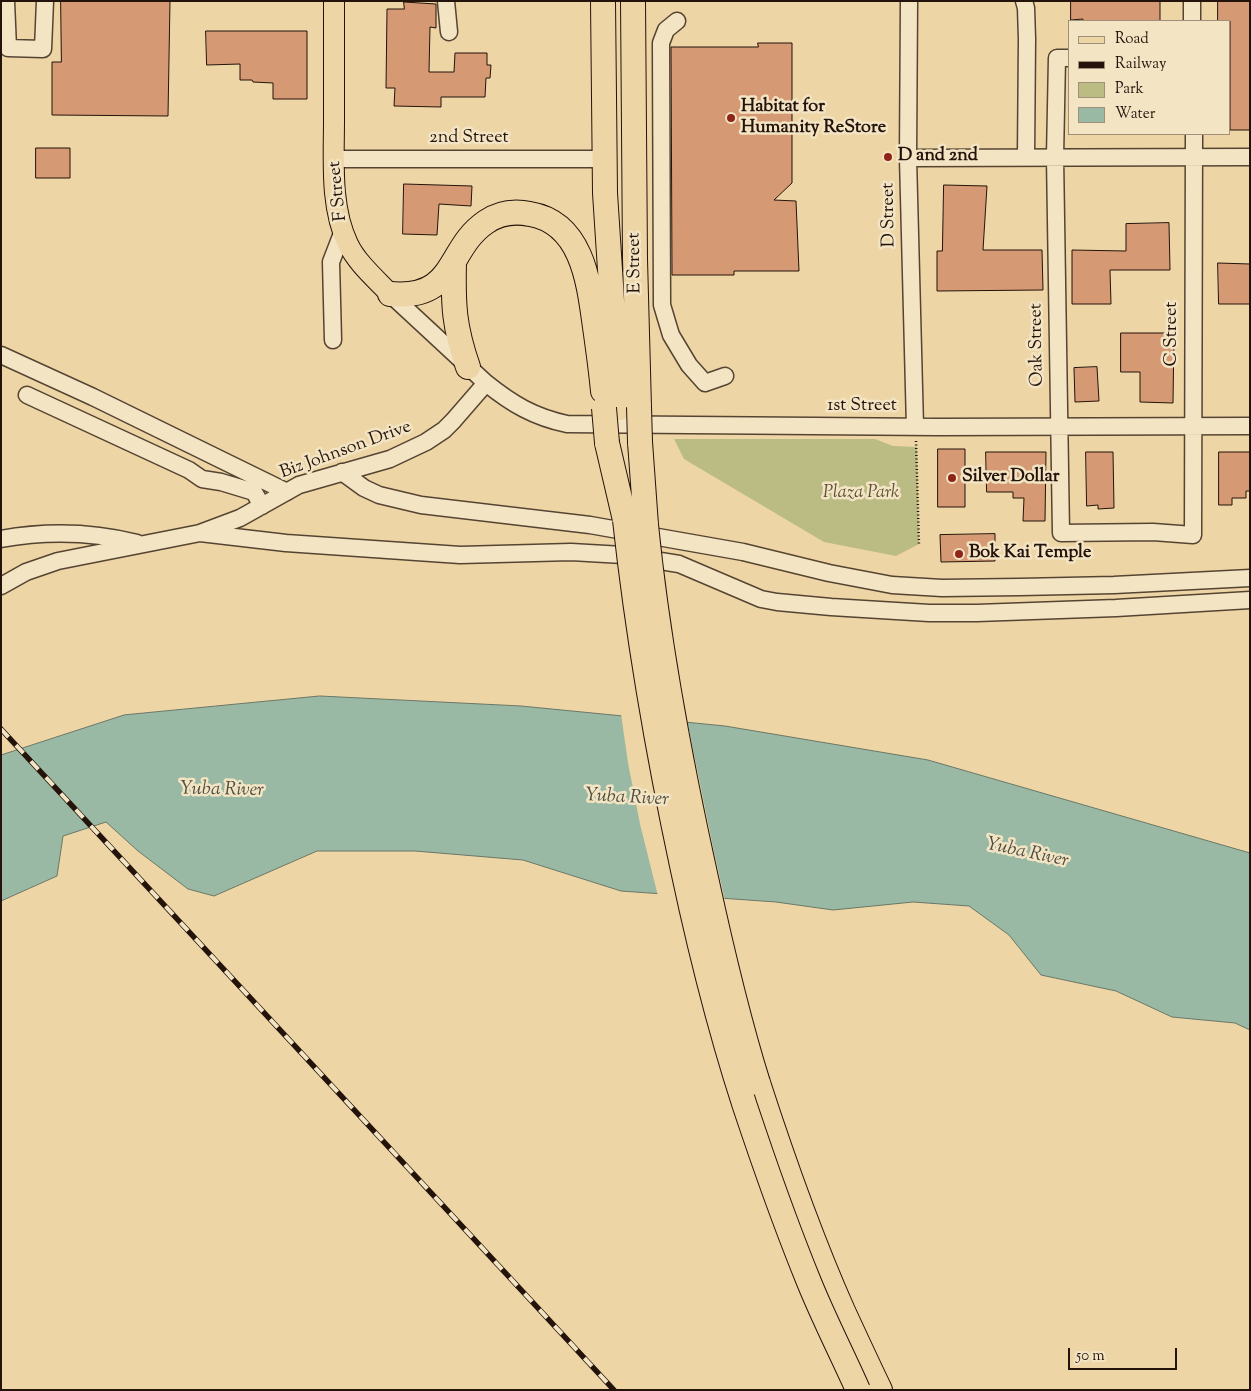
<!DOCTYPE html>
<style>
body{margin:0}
#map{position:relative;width:1251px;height:1391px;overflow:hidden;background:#edd5a5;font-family:"Sorts Mill Goudy",serif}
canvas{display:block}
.frame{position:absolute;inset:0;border:2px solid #24130b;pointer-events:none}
.legend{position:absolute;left:1068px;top:20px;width:162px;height:115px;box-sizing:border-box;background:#f3e4c4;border:1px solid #a0907a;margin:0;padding:6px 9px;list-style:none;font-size:15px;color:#24130b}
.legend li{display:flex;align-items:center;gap:10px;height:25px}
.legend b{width:25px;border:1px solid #a0907a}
.scale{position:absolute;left:1068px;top:1348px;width:109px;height:22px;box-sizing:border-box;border:2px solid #24130b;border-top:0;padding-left:6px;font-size:15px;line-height:18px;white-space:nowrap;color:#24130b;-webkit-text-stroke:4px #f3e4c4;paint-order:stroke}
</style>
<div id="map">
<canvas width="1251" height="1391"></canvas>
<div class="frame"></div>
<ul class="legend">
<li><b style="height:6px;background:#edd5a5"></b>Road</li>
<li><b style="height:6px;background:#24130b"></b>Railway</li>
<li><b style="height:14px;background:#bbbc84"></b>Park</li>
<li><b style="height:14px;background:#99b9a4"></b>Water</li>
</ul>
<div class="scale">50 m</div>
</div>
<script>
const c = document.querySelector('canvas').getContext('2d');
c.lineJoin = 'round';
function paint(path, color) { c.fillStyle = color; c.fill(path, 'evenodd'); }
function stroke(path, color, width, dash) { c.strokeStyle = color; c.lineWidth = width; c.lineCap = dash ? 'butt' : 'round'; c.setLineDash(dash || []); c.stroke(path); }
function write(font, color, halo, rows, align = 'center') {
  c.font = font + ' "Sorts Mill Goudy",serif'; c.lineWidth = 5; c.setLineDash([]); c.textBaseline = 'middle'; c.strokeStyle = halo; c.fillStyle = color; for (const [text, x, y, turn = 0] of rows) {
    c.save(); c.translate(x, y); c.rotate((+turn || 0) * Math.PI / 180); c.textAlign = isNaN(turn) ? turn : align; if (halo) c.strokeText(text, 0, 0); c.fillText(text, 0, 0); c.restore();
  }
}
paint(new Path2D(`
 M 674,439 L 875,439 L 893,446 L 917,447 L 919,544 L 896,556 L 824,542 L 684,459 Z`), '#bbbc84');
const water = new Path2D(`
 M 320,696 L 521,706 L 725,726 L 928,760 L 1250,853 L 1250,1030 L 1235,1023 L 1172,1017 L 1116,991 L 1041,975 L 1009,935 L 969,906 L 913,902 L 833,910 L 776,902 L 621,891 L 523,860 L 415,851 L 317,851 L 214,896 L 188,889 L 138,851 L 106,822 L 63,836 L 57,876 L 1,901 L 1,755 L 124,715 Z`);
paint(water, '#99b9a4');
stroke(water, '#6a7767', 1);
paint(new Path2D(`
 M 621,714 L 687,720 L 713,847 L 725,901 L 658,896 L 640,824 L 628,763 Z`), '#edd5a5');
const building = new Path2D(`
 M 61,1 L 170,1 L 168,116 L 52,115 L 52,62 L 61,62 Z
 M 1071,1 L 1160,1 L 1160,21 L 1083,21 L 1083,19 L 1071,20 Z
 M 1218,1 L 1250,1 L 1250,130 L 1230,130 L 1230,21 L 1218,21 Z
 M 404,2 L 436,4 L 436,28 L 430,27 L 429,72 L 454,72 L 455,53 L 487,53 L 487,65 L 491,65 L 490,78 L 486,78 L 485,97 L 441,97 L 441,107 L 394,106 L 395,88 L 386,88 L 387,9 L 404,9 Z
 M 206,31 L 307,31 L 307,99 L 273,99 L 273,83 L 253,82 L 252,80 L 240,80 L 240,64 L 207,65 Z
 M 758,43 L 792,43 L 792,183 L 774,200 L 796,201 L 799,271 L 734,271 L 734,275 L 672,275 L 671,47 L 758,47 Z
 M 36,148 L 70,148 L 70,178 L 36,178 Z
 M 404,184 L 472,186 L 471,206 L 439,204 L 437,235 L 403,234 Z
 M 944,185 L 987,186 L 983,250 L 1042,250 L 1043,290 L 937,291 L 937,251 L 942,251 Z
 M 1169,223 L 1170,270 L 1110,270 L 1111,304 L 1072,304 L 1072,250 L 1126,251 L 1126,224 Z
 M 1218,263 L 1250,264 L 1250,304 L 1219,304 Z
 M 1121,333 L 1174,333 L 1173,403 L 1140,402 L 1140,372 L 1121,372 Z
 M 1097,367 L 1099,401 L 1075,402 L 1074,368 Z
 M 938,449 L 965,449 L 965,507 L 938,507 Z
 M 986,452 L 1046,452 L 1045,521 L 1023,521 L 1024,498 L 1013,498 L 1013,492 L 987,492 Z
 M 1086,452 L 1113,452 L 1114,508 L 1098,509 L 1098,505 L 1087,506 Z
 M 1219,452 L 1250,452 L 1250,491 L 1246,491 L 1246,498 L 1232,498 L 1232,505 L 1219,505 Z
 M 995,534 L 995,561 L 941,562 L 940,535 Z`);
paint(building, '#d59974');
stroke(building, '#24130b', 1);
const minor = new Path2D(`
 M 6,1 L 8,48 L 43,49 L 45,1
 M 446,1 L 449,32
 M 909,1 L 908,158 L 915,427
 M 1024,1 L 1026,8 L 1027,39 L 1026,157
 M 1192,1 L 1192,21
 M 677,21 L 666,30 L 661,43 L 662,305 L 671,335 L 689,365 L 705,383 L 725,376
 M 1070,58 L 1057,58 L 1055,157 L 1061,533 L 1153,532 L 1193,535 L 1194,134
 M 908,158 L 1250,157
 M 335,159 L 604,159
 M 390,294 L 486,383 C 512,404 534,417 567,424 L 937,427 L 1250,426
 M 333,340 L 331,262 L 343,231
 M 1,355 L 93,397 L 287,492
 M 27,395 L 189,470 L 202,479 L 221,482 L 254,492 L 262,506
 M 342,472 L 364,488 L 379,495 L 421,505 L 590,525 L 743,552 L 829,573 L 892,585 L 942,588 L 1020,587 L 1114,585 L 1250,578
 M 200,533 L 286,543 L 460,555 L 571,552 L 623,555 L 679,564 L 761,599 L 777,602 L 831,607 L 929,613 L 977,613 L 1116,608 L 1250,600
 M 1,539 C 45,531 93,532 137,543
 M 1,586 L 26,572 L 58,561 L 200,533 L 240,518 L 299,485 L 390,459 L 426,442 L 444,430 L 453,421 L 486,383`);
const major = new Path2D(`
 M 334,1 C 334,41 334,80 334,120 C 334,160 330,207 348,244 C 357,263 376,279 390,294`);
const highway = new Path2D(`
 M 603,1 L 605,193 L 619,408
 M 633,1 L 635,259 L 639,407
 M 454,263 C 453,305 454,327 468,367
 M 390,294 C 457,300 446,249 486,222 C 499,213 515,211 530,214 C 583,223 589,284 595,327 C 598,348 601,370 603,391
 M 640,442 L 646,525
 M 607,443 L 625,520
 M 758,1083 C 783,1160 810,1237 843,1311 C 855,1337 867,1363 880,1390`);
stroke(minor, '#564432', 19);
stroke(major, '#24130b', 22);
stroke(highway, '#24130b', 26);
stroke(new Path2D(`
 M 916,441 L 919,544`), '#24130b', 2.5, [1, 2.5]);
stroke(minor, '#f3e4c4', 16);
stroke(major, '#edd5a5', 20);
stroke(highway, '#edd5a5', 24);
const rail = new Path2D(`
 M 1,729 L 614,1390`);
stroke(rail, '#24130b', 5.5);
stroke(rail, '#f3e4c4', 4, [11]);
const highwayBridge = new Path2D(`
 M 639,407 L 640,442
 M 604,408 L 607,443
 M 625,520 C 638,638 658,754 683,870 C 702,959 724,1047 754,1133 C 771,1183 789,1233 809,1282 C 824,1319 842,1354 858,1390
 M 646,525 C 658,644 680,761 706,878 C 721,947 737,1016 758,1083`);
stroke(highwayBridge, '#24130b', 26, []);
stroke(highwayBridge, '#edd5a5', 24);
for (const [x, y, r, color] of [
 [731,118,5,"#8f2418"],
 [888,157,5,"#8f2418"],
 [952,478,5,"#8f2418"],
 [959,554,5,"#8f2418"]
]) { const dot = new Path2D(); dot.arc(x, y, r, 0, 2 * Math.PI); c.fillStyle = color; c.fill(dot); stroke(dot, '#f3e4c4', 2); }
write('bold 18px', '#24130b', '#f3e4c4', [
 ["Habitat for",741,108],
 ["Humanity ReStore",741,129],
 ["D and 2nd",898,157],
 ["Silver Dollar",962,478],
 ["Bok Kai Temple",969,554]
], 'left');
write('18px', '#24130b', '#f3e4c4', [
 ["2nd Street",469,139],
 ["F Street",339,191,-96],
 ["D Street",890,215,-91],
 ["E Street",636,263,-91],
 ["C Street",1173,334,-90],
 ["Oak Street",1038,345,-91],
 ["1st Street",862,407],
 ["Biz Johnson Drive",346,451,-20]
]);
write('italic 18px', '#594e35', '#f3e4c4', [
 ["Plaza Park",861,494]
]);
write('italic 19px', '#4d4d41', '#f3e4c4', [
 ["Yuba River",222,791,1],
 ["Yuba River",627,799,3],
 ["Yuba River",1027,854,12]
]);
</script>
